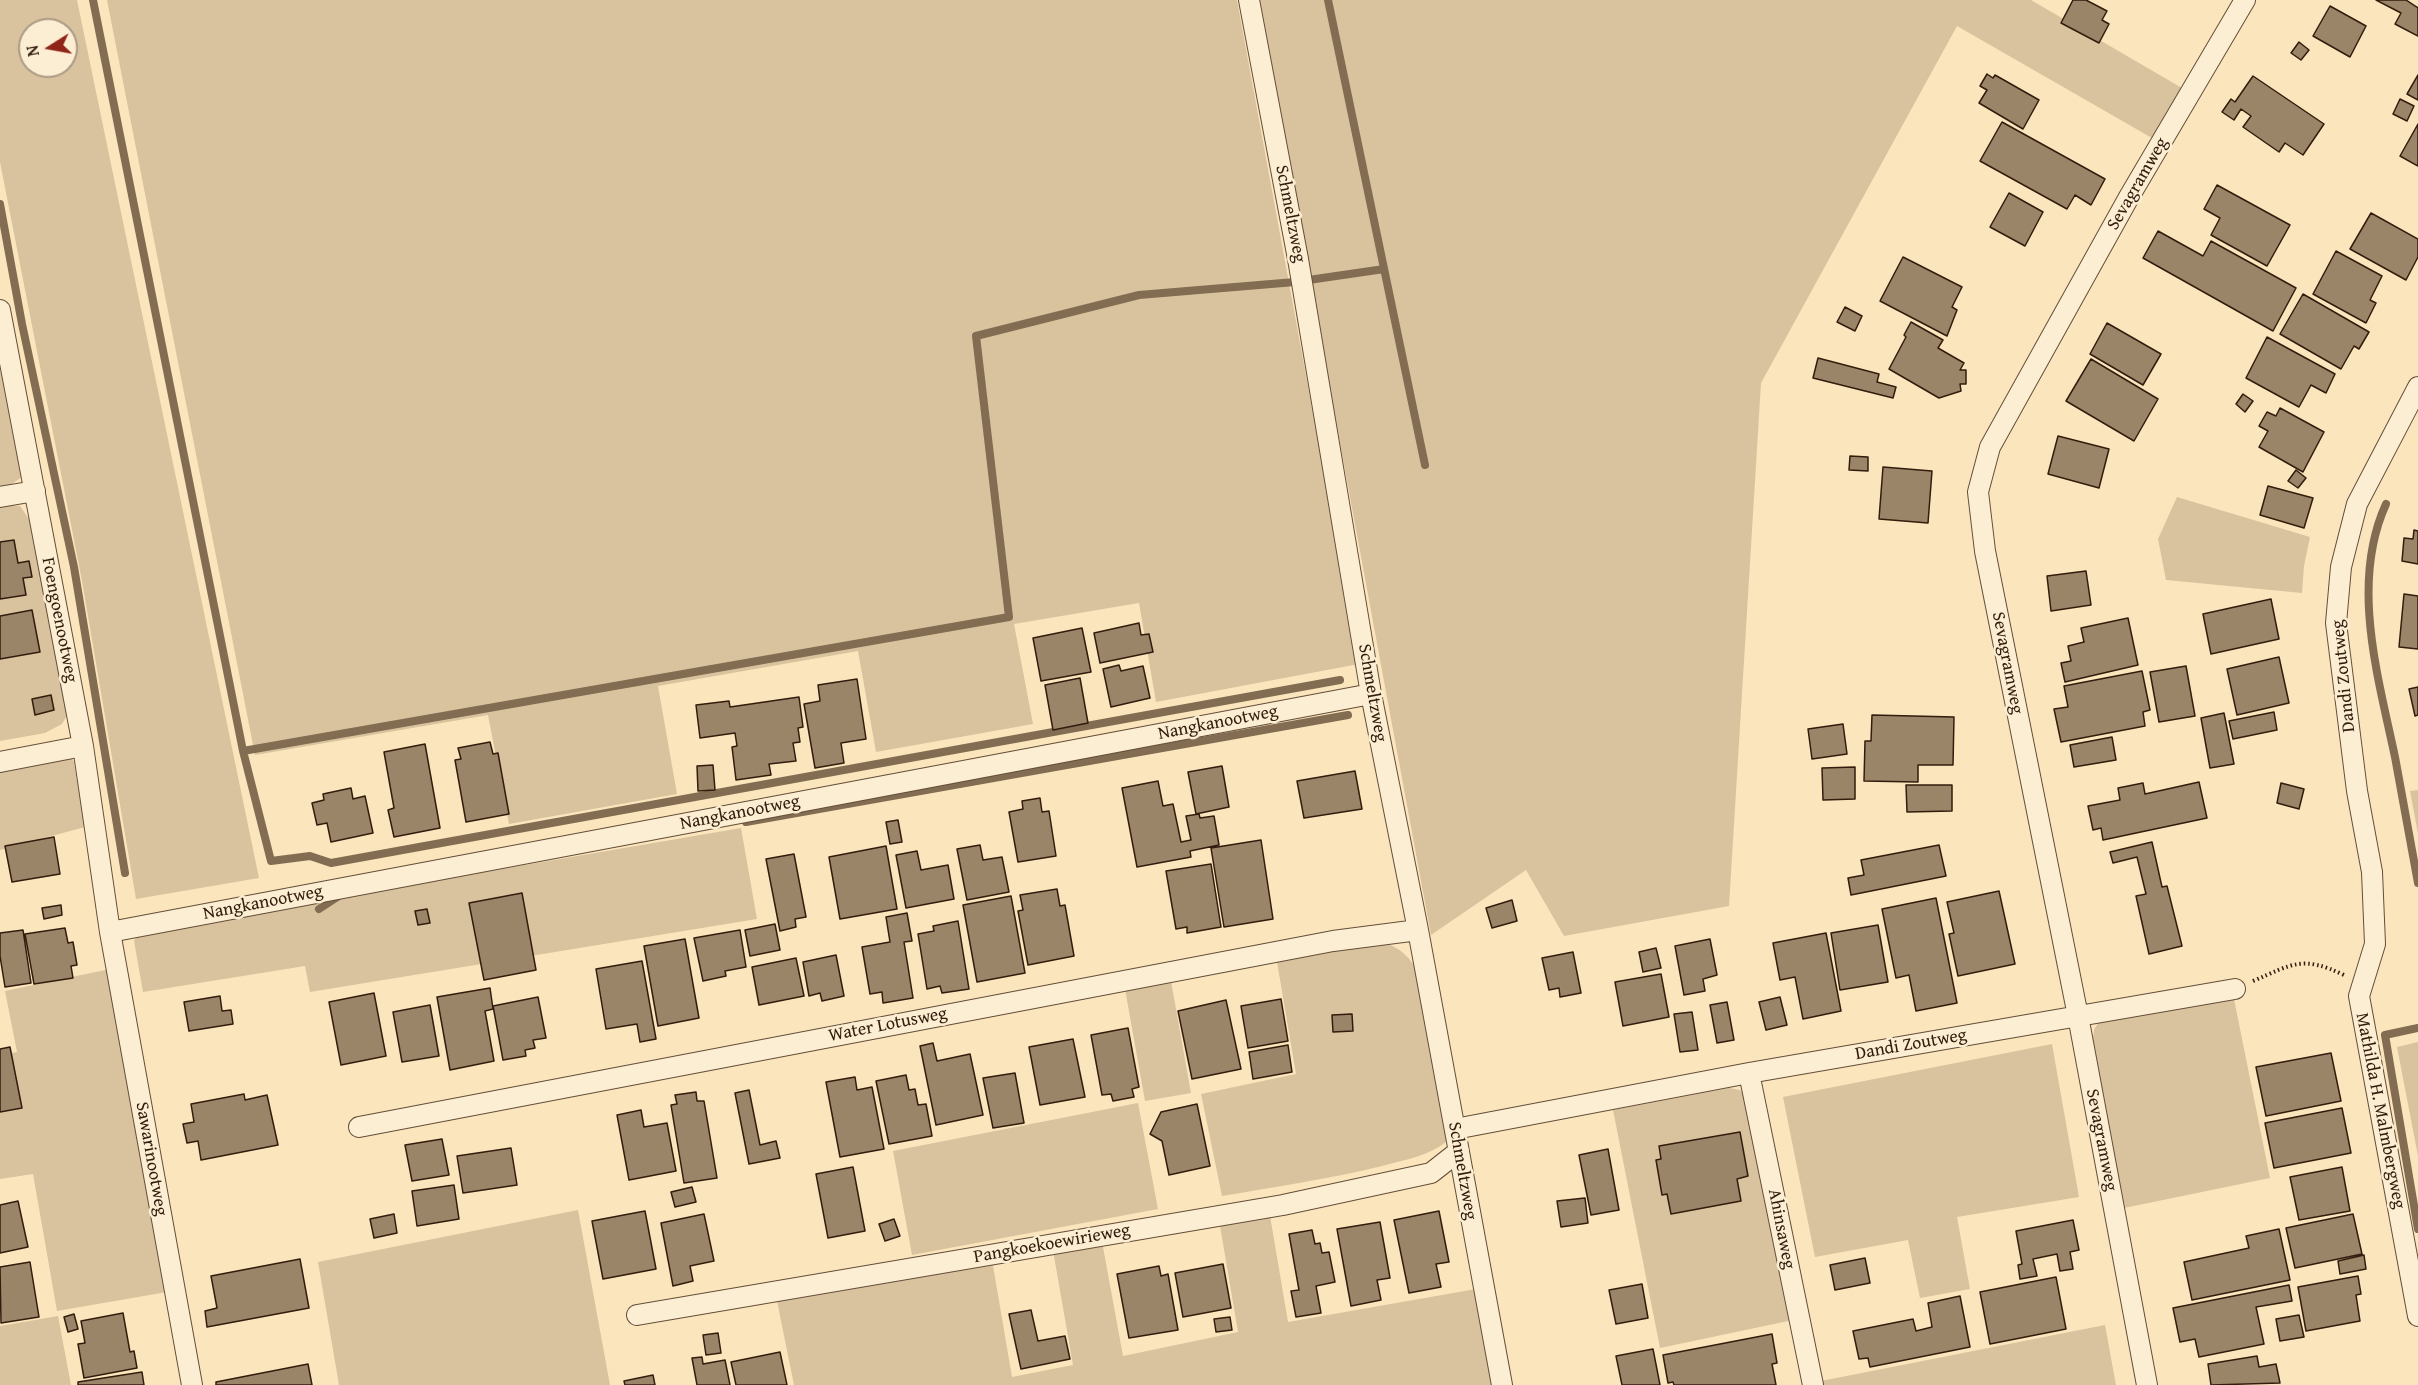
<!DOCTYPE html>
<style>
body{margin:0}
#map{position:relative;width:2418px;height:1385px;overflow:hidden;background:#fbe5bc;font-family:"Gentium Book Plus",serif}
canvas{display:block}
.north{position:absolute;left:18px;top:18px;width:60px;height:60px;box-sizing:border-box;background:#fceed3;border:2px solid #ab9a84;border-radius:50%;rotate:259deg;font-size:16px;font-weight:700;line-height:24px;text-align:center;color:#321c0d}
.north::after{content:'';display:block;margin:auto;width:21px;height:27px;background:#8f2418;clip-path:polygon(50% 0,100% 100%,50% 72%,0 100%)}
</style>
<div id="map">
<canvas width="2418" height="1385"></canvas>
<div class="north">N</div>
</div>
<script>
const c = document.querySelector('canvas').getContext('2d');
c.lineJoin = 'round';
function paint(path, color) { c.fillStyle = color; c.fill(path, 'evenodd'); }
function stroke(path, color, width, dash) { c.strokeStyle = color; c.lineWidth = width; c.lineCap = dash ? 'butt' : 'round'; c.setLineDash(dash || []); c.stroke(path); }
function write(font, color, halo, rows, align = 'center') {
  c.font = font + ' "Gentium Book Plus",serif'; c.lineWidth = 5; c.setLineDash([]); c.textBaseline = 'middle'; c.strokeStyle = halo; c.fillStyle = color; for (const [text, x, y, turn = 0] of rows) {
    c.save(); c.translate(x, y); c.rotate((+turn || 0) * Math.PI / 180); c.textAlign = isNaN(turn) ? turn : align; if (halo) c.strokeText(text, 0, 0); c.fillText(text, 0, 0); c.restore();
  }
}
paint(new Path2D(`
 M 0,0 L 77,0 L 259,878 L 136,899 L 82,581 L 0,162 ZM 30,30 L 66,30 L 66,66 L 30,66 Z
 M 107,0 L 1237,0 L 1359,664 L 1156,702 L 1139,603 L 1014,624 L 1033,724 L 876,752 L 858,651 L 658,686 L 677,794 L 509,824 L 488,715 L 255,755 Z
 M 1258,0 L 2031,0 L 2182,88 L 2152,138 L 1957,26 L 1761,383 L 1729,906 L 1564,936 L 1526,870 L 1431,935 Z
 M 0,368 L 22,477 L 9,486 L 0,488 Z
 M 2177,497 L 2310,537 L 2304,566 L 2302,593 L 2166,580 L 2158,539 Z
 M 0,505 L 20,506 L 29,519 L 69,712 L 62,724 L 45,733 L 0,741 Z
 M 66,750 L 74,762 L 85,827 L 0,850 L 0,758 Z
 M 2418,790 L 2418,834 L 2410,791 Z
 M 741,828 L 757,919 L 310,992 L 305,966 L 143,992 L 134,941 L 139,931 Z
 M 1385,943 C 1400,948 1407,955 1416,968 L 1448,1133 L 1447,1141 C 1429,1156 1404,1160 1382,1166 C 1329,1179 1275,1187 1222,1196 L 1201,1094 L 1296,1074 L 1277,962 L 1358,946 Z
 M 110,969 L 167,1292 L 57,1311 L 33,1174 L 0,1179 L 0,1055 L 17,1052 L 5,991 Z
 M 1171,981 L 1191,1093 L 1145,1101 L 1125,989 Z
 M 2233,994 L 2270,1178 L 2124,1208 L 2092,1047 L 2094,1030 L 2099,1021 Z
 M 2418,1042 L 2418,1156 L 2397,1047 Z
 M 2052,1044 L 2079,1197 L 1957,1217 L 1970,1289 L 1920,1298 L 1908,1240 L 1815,1257 L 1783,1097 Z
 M 1729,1088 L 1740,1090 L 1746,1096 L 1793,1320 L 1660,1348 L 1613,1110 Z
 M 1138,1103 L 1158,1209 L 912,1255 L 893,1151 Z
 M 1268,1204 L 1288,1322 L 1476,1289 L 1493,1385 L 794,1385 L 776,1296 L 991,1254 L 1012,1377 L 1073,1365 L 1052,1245 L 1101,1236 L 1123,1356 L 1238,1332 L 1218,1214 Z
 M 578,1210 L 610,1385 L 339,1385 L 318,1262 Z
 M 58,1316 L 71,1385 L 0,1385 L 0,1326 Z
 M 2105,1325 L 2116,1385 L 1822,1385 L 1821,1381 Z`), '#d9c39e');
stroke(new Path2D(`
 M 93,0 L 243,751 L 1009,617 L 976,336 L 1139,295 L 1295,282 L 1384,269
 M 1328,0 L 1425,465
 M 0,204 L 22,324 L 74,567 L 125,873
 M 2386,504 C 2350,583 2378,676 2395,757 C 2403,799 2410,841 2418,883
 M 243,751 L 271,861 L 310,856 L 331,863 L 1340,680
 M 746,822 L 1348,715
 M 319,909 L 342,894
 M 2418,1028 L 2385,1035 L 2418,1229`), '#826c52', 8);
const building = new Path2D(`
 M 2073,0 L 2086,0 L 2107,11 L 2102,20 L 2109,24 L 2099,43 L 2061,23 Z
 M 2376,0 L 2406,0 L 2418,8 L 2418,36 L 2395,24 L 2401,13 Z
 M 2330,6 L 2366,26 L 2350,57 L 2313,36 Z
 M 2299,42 L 2309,50 L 2301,60 L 2291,53 Z
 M 1987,74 L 1993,78 L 1995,75 L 2039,100 L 2023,129 L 1979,103 L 1987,90 L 1980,86 Z
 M 2418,75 L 2418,100 L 2407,94 Z
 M 2253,76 L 2324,124 L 2303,155 L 2285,143 L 2279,152 L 2243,127 L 2251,116 L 2241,109 L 2234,120 L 2222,112 L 2231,99 L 2235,102 Z
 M 2400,99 L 2414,106 L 2407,121 L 2393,114 Z
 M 2002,122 L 2105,179 L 2091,205 L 2075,195 L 2067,209 L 1980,161 Z
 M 2418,124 L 2418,166 L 2400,156 Z
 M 2217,185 L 2290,225 L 2267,266 L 2211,235 L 2220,218 L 2204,209 Z
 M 2009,193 L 2043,212 L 2025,246 L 1990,227 Z
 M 2371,213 L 2418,239 L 2418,257 L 2406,280 L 2350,249 Z
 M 2158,231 L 2203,256 L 2211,241 L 2296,288 L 2273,331 L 2143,258 Z
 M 2336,251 L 2382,276 L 2370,300 L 2376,303 L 2366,323 L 2313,294 Z
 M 1903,257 L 1962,287 L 1952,307 L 1957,310 L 1947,336 L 1880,301 Z
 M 2303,294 L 2369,332 L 2359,349 L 2354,346 L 2341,369 L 2280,334 Z
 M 1845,307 L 1862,316 L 1855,331 L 1837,322 Z
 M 1911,322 L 1943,340 L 1938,348 L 1964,363 L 1960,370 L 1966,370 L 1966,384 L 1960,384 L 1961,391 L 1939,398 L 1889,369 L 1906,337 L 1904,335 Z
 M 2107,323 L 2161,354 L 2143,385 L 2090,354 Z
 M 2267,337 L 2335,374 L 2326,393 L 2311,385 L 2299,407 L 2246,378 Z
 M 1818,358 L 1879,374 L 1877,382 L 1896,387 L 1893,398 L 1813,378 Z
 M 2091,359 L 2158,399 L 2134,441 L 2066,401 Z
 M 2243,394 L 2253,401 L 2245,412 L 2236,404 Z
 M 2280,408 L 2324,432 L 2303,472 L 2259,447 L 2268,431 L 2259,426 L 2267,412 L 2276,416 Z
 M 2058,436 L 2109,449 L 2099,488 L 2048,474 Z
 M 1850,456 L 1868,457 L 1868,471 L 1849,470 Z
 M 1883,467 L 1932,471 L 1928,523 L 1879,519 Z
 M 2296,470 L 2306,478 L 2298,488 L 2288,481 Z
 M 2268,486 L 2313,498 L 2304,528 L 2260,515 Z
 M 2414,530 L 2418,531 L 2418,564 L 2402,561 L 2404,538 L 2413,539 Z
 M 14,540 L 18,563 L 29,561 L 32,577 L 23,578 L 26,595 L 0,599 L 0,542 Z
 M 2086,571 L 2091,605 L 2051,611 L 2047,576 Z
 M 2404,594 L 2418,596 L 2418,649 L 2399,647 Z
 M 2271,599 L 2279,639 L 2211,654 L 2203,614 Z
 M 32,610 L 40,652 L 0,659 L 0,616 Z
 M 2128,618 L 2138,665 L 2065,682 L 2061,663 L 2071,661 L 2068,646 L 2084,642 L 2081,628 Z
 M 1139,623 L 1141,635 L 1149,634 L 1153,652 L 1100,663 L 1094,633 Z
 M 1082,628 L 1091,672 L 1041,681 L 1033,638 Z
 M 2279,657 L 2289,703 L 2237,715 L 2227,669 Z
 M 1119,665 L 1121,671 L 1143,666 L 1150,698 L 1111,707 L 1103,669 Z
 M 2186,666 L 2195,716 L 2159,722 L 2150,672 Z
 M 2142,671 L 2150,710 L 2143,712 L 2145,726 L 2061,742 L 2054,709 L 2068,707 L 2064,686 Z
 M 1080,678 L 1088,723 L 1053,730 L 1045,685 Z
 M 857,679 L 866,739 L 841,743 L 844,763 L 815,768 L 804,704 L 820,701 L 818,685 Z
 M 2418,687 L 2418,715 L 2415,716 L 2409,689 Z
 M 51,695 L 54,710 L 35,715 L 32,699 Z
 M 799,697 L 803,727 L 798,728 L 800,742 L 793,743 L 796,761 L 769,764 L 771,775 L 736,780 L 732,747 L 737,746 L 735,733 L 700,738 L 696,705 L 729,701 L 730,707 Z
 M 2274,712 L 2277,730 L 2233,739 L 2229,721 Z
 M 2224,713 L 2234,764 L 2210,768 L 2201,718 Z
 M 1872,715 L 1954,717 L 1953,765 L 1918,765 L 1918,782 L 1864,781 L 1865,741 L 1871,741 Z
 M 1843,724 L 1847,754 L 1812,759 L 1808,729 Z
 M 2112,737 L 2116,760 L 2074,767 L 2070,745 Z
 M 490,742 L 493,754 L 498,753 L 509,814 L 466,822 L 455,760 L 461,759 L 458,748 Z
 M 425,744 L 440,828 L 394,837 L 388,810 L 394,808 L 384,752 Z
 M 713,765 L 715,790 L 698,791 L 697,766 Z
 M 1222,766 L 1229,807 L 1196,814 L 1188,772 Z
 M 1855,767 L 1855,799 L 1823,800 L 1822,768 Z
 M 1355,771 L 1362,809 L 1304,818 L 1297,781 Z
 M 1158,781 L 1163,806 L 1173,804 L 1181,842 L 1191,840 L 1186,816 L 1199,814 L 1200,818 L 1214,816 L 1219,845 L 1190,851 L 1191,857 L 1137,867 L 1122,788 Z
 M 2199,782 L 2207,818 L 2103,840 L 2101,828 L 2093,830 L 2088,806 L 2120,800 L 2118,788 L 2143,783 L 2145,794 Z
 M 2281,783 L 2304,789 L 2299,809 L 2277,803 Z
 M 1906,785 L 1952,785 L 1952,811 L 1907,812 Z
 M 351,788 L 353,799 L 365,796 L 373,833 L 331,842 L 327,823 L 317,825 L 312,803 L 324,800 L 323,794 Z
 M 1040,798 L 1042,812 L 1049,811 L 1056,856 L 1018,862 L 1009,812 L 1023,809 L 1022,801 Z
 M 898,820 L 902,842 L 890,844 L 886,822 Z
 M 54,837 L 60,874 L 12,882 L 5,846 Z
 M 1261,840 L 1273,919 L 1224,927 L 1211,848 Z
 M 2152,842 L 2162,887 L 2167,886 L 2182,946 L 2149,954 L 2136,896 L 2146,894 L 2137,857 L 2113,863 L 2110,852 Z
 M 980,845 L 983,860 L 1002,857 L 1009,892 L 967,900 L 957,849 Z
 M 1939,845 L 1946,876 L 1851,895 L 1848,878 L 1864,875 L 1861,860 Z
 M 886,846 L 897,909 L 840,919 L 829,857 Z
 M 917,851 L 921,870 L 948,865 L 954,899 L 906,908 L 896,855 Z
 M 794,854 L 806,917 L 795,919 L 796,927 L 780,931 L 766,859 Z
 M 1211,864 L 1221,927 L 1187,933 L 1187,927 L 1176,929 L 1166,871 Z
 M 1057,889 L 1060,906 L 1065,905 L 1074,956 L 1028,965 L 1018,911 L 1023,910 L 1020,895 Z
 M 1999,891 L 2015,964 L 1958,976 L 1949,934 L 1954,933 L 1947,902 Z
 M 522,893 L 536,970 L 484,980 L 469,903 Z
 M 1011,896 L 1025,973 L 977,982 L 963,905 Z
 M 1936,898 L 1957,1003 L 1916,1011 L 1909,975 L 1896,978 L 1882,909 Z
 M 1512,900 L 1517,921 L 1492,928 L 1486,908 Z
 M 61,905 L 62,915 L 44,919 L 42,908 Z
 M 427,909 L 430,923 L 418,925 L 415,911 Z
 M 907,913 L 912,941 L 904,942 L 913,998 L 883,1003 L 882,992 L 870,994 L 862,947 L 890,942 L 886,917 Z
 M 958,921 L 969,989 L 942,993 L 940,986 L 927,989 L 918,934 L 934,931 L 933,926 Z
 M 775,924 L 780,950 L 750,956 L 745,930 Z
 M 1878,925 L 1888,982 L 1840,990 L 1831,933 Z
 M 65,928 L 68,943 L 73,942 L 77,965 L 71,966 L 73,978 L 34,984 L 25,934 Z
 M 23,930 L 31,983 L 5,987 L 0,956 L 0,933 Z
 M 740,930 L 746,967 L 725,971 L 726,976 L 703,981 L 694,938 Z
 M 1826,933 L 1841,1011 L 1803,1019 L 1795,977 L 1780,980 L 1773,943 Z
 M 685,939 L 699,1018 L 658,1026 L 644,946 Z
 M 1710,939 L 1717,975 L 1703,979 L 1705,991 L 1684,995 L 1675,946 Z
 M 1656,948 L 1661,968 L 1643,972 L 1639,952 Z
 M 1573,952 L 1581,993 L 1560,997 L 1559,988 L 1549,990 L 1542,958 Z
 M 836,955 L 844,996 L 822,1001 L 820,993 L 809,996 L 803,962 Z
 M 796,958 L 804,996 L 759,1005 L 752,967 Z
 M 642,961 L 656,1039 L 640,1042 L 637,1024 L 606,1029 L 596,969 Z
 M 1661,974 L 1669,1017 L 1623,1026 L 1615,982 Z
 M 490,988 L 493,1009 L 485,1011 L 494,1061 L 450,1070 L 437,997 Z
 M 374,993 L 386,1056 L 341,1065 L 329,1002 Z
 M 220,996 L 222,1011 L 231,1010 L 233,1024 L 189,1031 L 184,1002 Z
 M 538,997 L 546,1038 L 533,1040 L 535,1048 L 525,1050 L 526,1056 L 503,1060 L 493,1006 Z
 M 1780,997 L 1787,1025 L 1766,1030 L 1759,1002 Z
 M 1281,999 L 1288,1041 L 1248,1048 L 1241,1006 Z
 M 1226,1000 L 1241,1069 L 1192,1079 L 1178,1011 Z
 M 1727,1002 L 1734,1040 L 1717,1043 L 1710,1005 Z
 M 430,1005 L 439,1056 L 402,1062 L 393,1012 Z
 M 1692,1012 L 1698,1050 L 1680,1052 L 1674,1014 Z
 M 1352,1014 L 1353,1031 L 1333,1032 L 1332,1015 Z
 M 1128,1028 L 1139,1087 L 1132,1089 L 1134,1097 L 1113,1101 L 1111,1094 L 1102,1095 L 1091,1035 Z
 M 1073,1039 L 1085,1097 L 1040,1105 L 1029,1047 Z
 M 933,1043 L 937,1061 L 970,1054 L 983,1115 L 936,1125 L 920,1046 Z
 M 1288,1045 L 1292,1072 L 1253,1079 L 1249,1052 Z
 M 10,1047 L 22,1108 L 0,1112 L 0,1049 Z
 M 2331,1053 L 2341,1101 L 2266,1116 L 2256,1067 Z
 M 1015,1073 L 1024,1123 L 993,1128 L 983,1078 Z
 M 906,1075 L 909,1090 L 915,1089 L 918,1105 L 926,1104 L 932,1136 L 889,1144 L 876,1081 Z
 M 855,1077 L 857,1090 L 872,1087 L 884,1149 L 840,1157 L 826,1082 Z
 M 749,1090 L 760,1145 L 776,1141 L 780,1158 L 749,1164 L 735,1093 Z
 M 696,1092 L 697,1101 L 704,1101 L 717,1178 L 684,1183 L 671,1105 L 677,1104 L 675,1095 Z
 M 244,1094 L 245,1100 L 267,1095 L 278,1145 L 201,1160 L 198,1141 L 187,1143 L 183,1124 L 194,1122 L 191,1104 Z
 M 1197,1104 L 1210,1166 L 1169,1175 L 1162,1141 L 1150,1134 L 1161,1112 Z
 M 2342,1108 L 2351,1153 L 2274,1168 L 2265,1123 Z
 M 641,1110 L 644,1127 L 667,1123 L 676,1171 L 629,1180 L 617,1115 Z
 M 1740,1132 L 1748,1176 L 1737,1179 L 1741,1201 L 1671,1214 L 1667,1194 L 1662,1195 L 1656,1160 L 1661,1159 L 1659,1146 Z
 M 442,1139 L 449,1175 L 412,1181 L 405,1145 Z
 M 511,1148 L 517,1185 L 463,1193 L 457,1156 Z
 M 1608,1149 L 1619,1210 L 1591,1215 L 1579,1155 Z
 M 853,1167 L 865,1231 L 828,1238 L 816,1174 Z
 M 2342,1167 L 2350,1211 L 2299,1220 L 2290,1177 Z
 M 454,1185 L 459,1219 L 417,1226 L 412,1191 Z
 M 692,1187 L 696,1202 L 675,1207 L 671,1192 Z
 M 1585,1198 L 1588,1223 L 1561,1227 L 1557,1201 Z
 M 18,1201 L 28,1247 L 0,1253 L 0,1205 Z
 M 645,1211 L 656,1269 L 603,1279 L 592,1221 Z
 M 1439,1211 L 1449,1262 L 1436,1264 L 1441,1287 L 1409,1293 L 1394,1220 Z
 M 394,1214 L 397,1233 L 374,1238 L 370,1219 Z
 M 704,1214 L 714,1261 L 690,1266 L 693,1281 L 673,1286 L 661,1223 Z
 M 2353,1214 L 2362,1254 L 2295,1268 L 2286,1228 Z
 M 894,1219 L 900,1236 L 885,1241 L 879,1224 Z
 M 2073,1220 L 2079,1250 L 2070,1252 L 2073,1269 L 2060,1271 L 2057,1254 L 2033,1259 L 2037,1276 L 2020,1279 L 2018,1265 L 2022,1264 L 2016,1231 Z
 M 1380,1222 L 1390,1278 L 1377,1280 L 1381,1300 L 1351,1306 L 1337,1229 Z
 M 2279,1229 L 2290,1280 L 2192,1300 L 2184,1262 L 2249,1248 L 2246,1236 Z
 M 1312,1230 L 1315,1244 L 1320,1243 L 1322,1253 L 1329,1252 L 1335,1282 L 1316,1286 L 1321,1313 L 1296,1317 L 1291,1291 L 1299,1290 L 1289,1234 Z
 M 2364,1255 L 2366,1269 L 2340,1274 L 2338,1261 Z
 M 1865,1258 L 1870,1283 L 1835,1290 L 1830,1265 Z
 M 300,1259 L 309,1308 L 207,1327 L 205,1311 L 217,1308 L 211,1276 Z
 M 30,1262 L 39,1317 L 1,1323 L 0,1267 Z
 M 1223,1264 L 1231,1308 L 1183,1317 L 1175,1273 Z
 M 1159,1266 L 1161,1276 L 1168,1274 L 1178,1330 L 1129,1338 L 1117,1274 Z
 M 2358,1276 L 2361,1294 L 2356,1295 L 2360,1321 L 2306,1331 L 2298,1287 Z
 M 2056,1277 L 2066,1329 L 1990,1344 L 1980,1292 Z
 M 1642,1284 L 1648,1318 L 1616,1324 L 1609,1290 Z
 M 2289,1285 L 2292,1301 L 2256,1307 L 2264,1344 L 2199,1357 L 2195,1339 L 2180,1342 L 2173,1308 Z
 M 1960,1296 L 1970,1347 L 1870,1367 L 1868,1358 L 1859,1359 L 1853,1331 L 1913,1319 L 1916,1331 L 1932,1327 L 1928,1303 Z
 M 1031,1310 L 1038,1341 L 1065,1336 L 1070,1359 L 1021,1369 L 1009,1314 Z
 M 123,1313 L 130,1352 L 134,1351 L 137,1368 L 84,1378 L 78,1344 L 85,1343 L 81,1321 Z
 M 74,1314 L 78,1329 L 68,1332 L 64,1317 Z
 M 2299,1315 L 2304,1337 L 2280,1341 L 2276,1319 Z
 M 1230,1317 L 1232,1330 L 1216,1332 L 1214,1319 Z
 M 718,1333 L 721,1353 L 706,1355 L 703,1335 Z
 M 1772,1334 L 1777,1363 L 1772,1364 L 1776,1385 L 1674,1385 L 1673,1382 L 1668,1383 L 1663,1355 Z
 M 1653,1349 L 1660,1385 L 1622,1385 L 1616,1356 Z
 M 780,1352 L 787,1385 L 736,1385 L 731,1362 Z
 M 2257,1356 L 2259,1367 L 2276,1364 L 2280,1383 L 2211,1385 L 2208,1364 Z
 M 702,1357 L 703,1364 L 725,1360 L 730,1385 L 697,1385 L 692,1358 Z
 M 308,1364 L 312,1385 L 216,1385 L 216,1382 Z
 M 142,1372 L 144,1385 L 78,1385 L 78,1382 Z
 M 653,1375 L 655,1385 L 625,1385 L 624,1381 Z`);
paint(building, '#9b8568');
stroke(building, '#321c0d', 1.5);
const street = new Path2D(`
 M 1249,0 L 1298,259 L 1371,694 L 1418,930 L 1502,1385
 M 0,310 L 83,746 L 110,932 L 192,1385
 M 2418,387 L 2357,504 L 2341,567 L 2336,623 L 2357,791 L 2372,872 L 2375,944 L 2359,996 L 2418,1316
 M 0,497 L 35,491
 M 0,762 L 83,746
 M 110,932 L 1371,694
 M 1749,1073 L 1813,1385
 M 359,1127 L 1333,941 L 1418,930
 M 1455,1129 L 1749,1073 L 2235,989
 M 637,1315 L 1283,1205 L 1431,1173 L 1459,1151
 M 2147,1385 L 2078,1016 L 1985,551 L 1978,492 L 1990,447 L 2129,197 L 2245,0`);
stroke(street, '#644e39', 22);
stroke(new Path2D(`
 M 2253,981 C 2293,964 2302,955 2344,975`), '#321c0d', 4, [1.5, 3]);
stroke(street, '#fceed3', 20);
write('18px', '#321c0d', '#fceed3', [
 ["Sevagramweg",2138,184,-60],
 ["Schmeltzweg",1290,214,79],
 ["Foengoenootweg",59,620,79],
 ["Sevagramweg",2007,663,79],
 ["Dandi Zoutweg",2344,676,-96],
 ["Schmeltzweg",1372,693,80],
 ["Nangkanootweg",1218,723,-11],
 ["Nangkanootweg",740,813,-11],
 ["Nangkanootweg",263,903,-11],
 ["Water Lotusweg",888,1025,-11],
 ["Dandi Zoutweg",1911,1045,-10],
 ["Mathilda H. Malmbergweg",2380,1111,79],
 ["Sevagramweg",2101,1140,79],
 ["Sawarinootweg",151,1159,80],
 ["Schmeltzweg",1462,1171,80],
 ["Ahinsaweg",1781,1229,79],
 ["Pangkoekoewirieweg",1052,1244,-10]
]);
</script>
